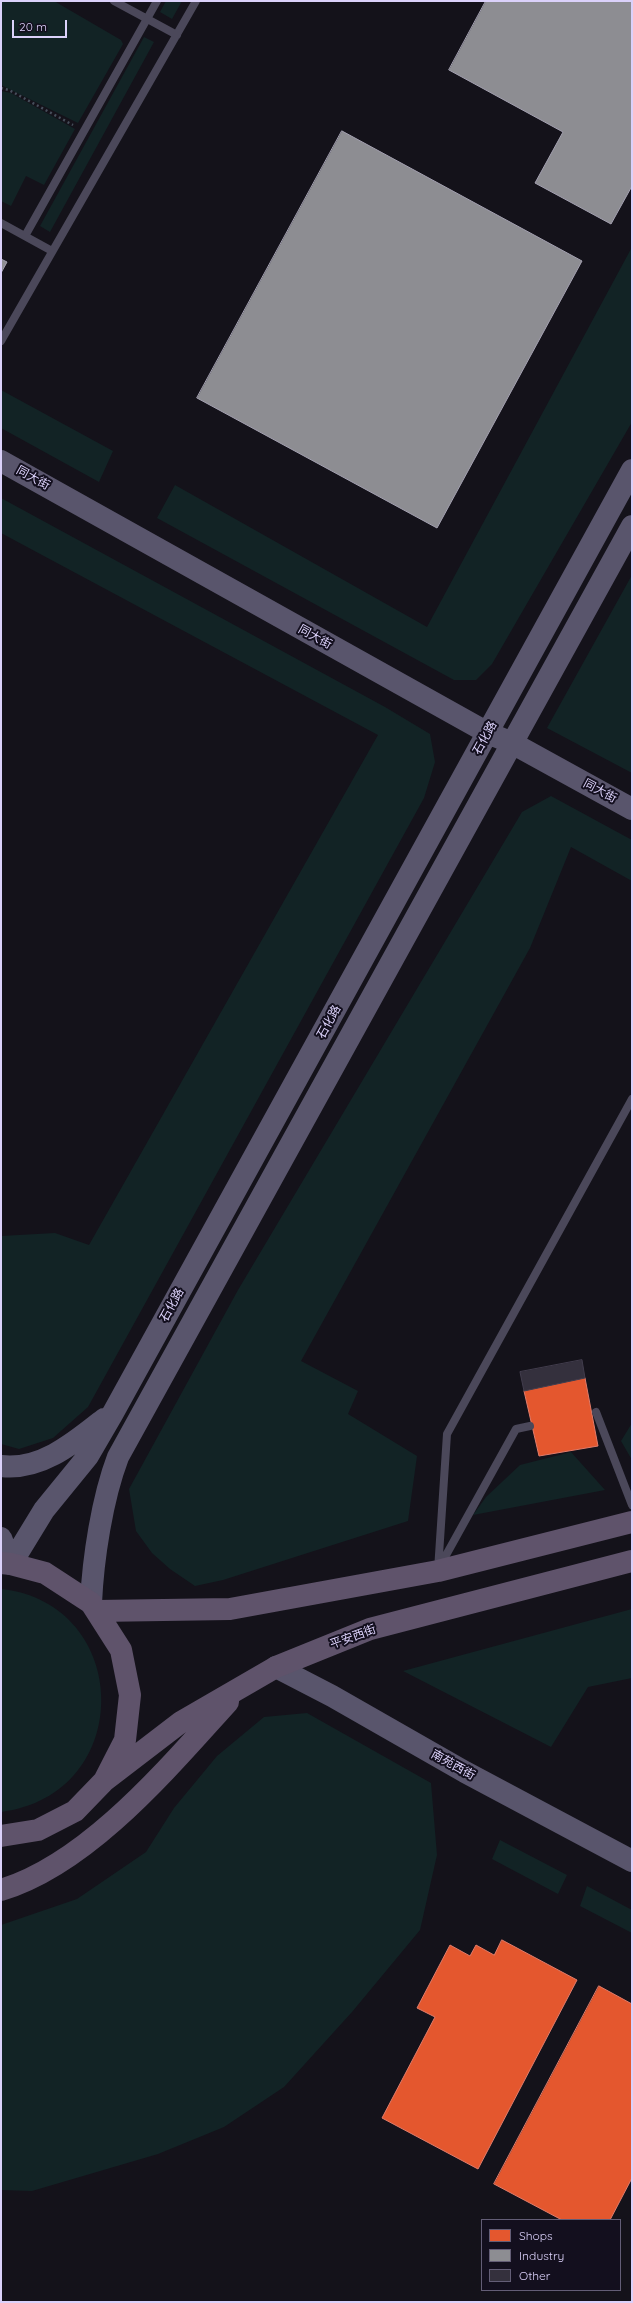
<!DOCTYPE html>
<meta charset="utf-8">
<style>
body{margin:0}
#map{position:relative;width:633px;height:2303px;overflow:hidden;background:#14121a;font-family:Quicksand,sans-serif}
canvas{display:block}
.frame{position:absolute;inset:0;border:2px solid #dbd1fa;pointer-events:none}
.legend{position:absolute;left:481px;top:2219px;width:140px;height:72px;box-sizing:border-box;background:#130f1e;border:1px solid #635d76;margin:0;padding:5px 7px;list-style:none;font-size:12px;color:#dbd1fa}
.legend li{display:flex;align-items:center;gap:8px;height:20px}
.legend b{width:20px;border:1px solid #635d76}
.scale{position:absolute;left:12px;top:20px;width:55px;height:18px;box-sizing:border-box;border:2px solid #dbd1fa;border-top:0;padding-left:5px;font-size:12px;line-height:14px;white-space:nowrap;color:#dbd1fa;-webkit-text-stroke:3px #130f1e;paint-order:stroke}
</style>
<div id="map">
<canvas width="633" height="2303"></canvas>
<div class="frame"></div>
<ul class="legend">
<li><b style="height:11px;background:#e4572e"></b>Shops</li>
<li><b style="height:11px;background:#8d8d92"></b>Industry</li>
<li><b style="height:11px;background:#34303d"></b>Other</li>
</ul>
<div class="scale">20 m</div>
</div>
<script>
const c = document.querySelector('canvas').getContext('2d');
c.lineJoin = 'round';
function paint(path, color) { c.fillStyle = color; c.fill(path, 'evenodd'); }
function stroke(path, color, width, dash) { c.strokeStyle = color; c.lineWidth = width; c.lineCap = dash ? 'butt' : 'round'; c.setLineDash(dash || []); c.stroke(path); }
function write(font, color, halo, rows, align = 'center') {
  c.font = font + ' Quicksand,"Noto Sans SC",sans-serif'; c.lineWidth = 4; c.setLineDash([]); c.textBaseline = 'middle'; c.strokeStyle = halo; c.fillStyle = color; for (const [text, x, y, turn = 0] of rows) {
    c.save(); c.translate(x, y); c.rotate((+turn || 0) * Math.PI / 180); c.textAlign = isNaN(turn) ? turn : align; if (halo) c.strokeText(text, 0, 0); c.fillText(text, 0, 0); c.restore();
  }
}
paint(new Path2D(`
 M 1,1 L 54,1 L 121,40 L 123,44 L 78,123 L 1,85 Z
 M 166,1 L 182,1 L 172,19 L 160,12 Z
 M 144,37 L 154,42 L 50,232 L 40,226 Z
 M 1,91 L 11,93 L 75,129 L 44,185 L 26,176 L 11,206 L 1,201 Z
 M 632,247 L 632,422 L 492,664 L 476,680 L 454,680 L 157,518 L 175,485 L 427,627 Z
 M 1,390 L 113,451 L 99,482 L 1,428 Z
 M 1,498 L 385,707 L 430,734 L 435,762 L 424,798 L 88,1407 L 53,1438 L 19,1449 L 1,1444 L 1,1236 L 55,1233 L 89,1245 L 378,735 L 1,533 Z
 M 632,575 L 632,773 L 547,728 Z
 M 551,796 L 632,840 L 632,881 L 571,847 L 530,948 L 301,1361 L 358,1391 L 348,1414 L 417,1456 L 408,1521 L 223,1580 L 195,1586 L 170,1569 L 152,1553 L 136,1531 L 129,1489 L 238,1290 L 522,812 Z
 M 632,1423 L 632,1460 L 621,1441 Z
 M 571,1452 L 605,1490 L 473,1515 L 486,1497 L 520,1465 Z
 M 1,1589 C 133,1603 137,1795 1,1812 Z
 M 632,1609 L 632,1678 L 588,1687 L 551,1747 L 403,1671 Z
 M 307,1713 L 431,1783 L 437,1855 L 420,1930 L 352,2012 L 284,2087 L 224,2127 L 158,2154 L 32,2191 L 1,2190 L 1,1925 L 77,1899 L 146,1852 L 174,1808 L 217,1756 L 264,1717 Z
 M 500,1840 L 567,1875 L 558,1894 L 492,1859 Z
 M 587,1886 L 632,1910 L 632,1933 L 580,1906 Z`), '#122325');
const shops = new Path2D(`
 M 585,1378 L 598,1446 L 539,1456 L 524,1391 Z
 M 502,1940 L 577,1980 L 478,2169 L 382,2118 L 435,2017 L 417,2008 L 450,1945 L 470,1956 L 476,1945 L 494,1955 Z
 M 599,1986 L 632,2004 L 632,2178 L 610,2220 L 562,2220 L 494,2184 Z`);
paint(shops, '#e4572e');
stroke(shops, '#e17c6b', 1);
const industry = new Path2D(`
 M 486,1 L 632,1 L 632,186 L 611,224 L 535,183 L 563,132 L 449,70 Z
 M 342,131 L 582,261 L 437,528 L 197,398 Z
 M 1,259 L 7,262 L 1,273 Z`);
paint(industry, '#8d8d92');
stroke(industry, '#a4a1b1', 1);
const building = new Path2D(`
 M 582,1360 L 585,1378 L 524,1391 L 520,1372 Z`);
paint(building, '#34303d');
stroke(building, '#423d4d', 1);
stroke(new Path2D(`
 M 1,88 L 9,90 L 73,125`), '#464e5b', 2.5, [2, 3]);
stroke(new Path2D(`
 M 114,1 L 177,35
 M 1,223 L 52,251
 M 25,236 L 157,1
 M 1,341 L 196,1
 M 596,1412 L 632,1505
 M 440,1566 L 516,1429 L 530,1426
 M 438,1570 L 447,1434 L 632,1099`), '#4b485a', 8);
stroke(new Path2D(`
 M 1,461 L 488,733 L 512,743 L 632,809
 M 1,1466 C 41,1471 75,1442 104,1419
 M 1,1538 L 11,1564
 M 11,1564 L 44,1510 L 88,1456 L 113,1413 L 632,470
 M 91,1603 C 93,1559 102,1499 118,1457 L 632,526
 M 276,1667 L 332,1696 L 465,1772 L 632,1861`), '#59556c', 22);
stroke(new Path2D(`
 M 1,1563 L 11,1564 L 45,1573 L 91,1603 L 121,1650 L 130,1695 L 125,1740 L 104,1781 L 75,1811 L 38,1830 L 1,1836
 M 97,1611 L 230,1609 L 438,1571 L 632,1522
 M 104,1781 L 181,1722 L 276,1667 L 370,1629 L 632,1561
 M 1,1890 C 88,1864 168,1768 228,1702`), '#5f536b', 22);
write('12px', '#dbd1fa', '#130f1e', [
 ["同大街",33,478,29],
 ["同大街",315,637,29],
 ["石化路",485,738,-61],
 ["同大街",600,791,28],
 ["石化路",329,1022,-61],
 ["石化路",172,1305,-61],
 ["平安西街",353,1637,-20],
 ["南苑西街",453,1765,29]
]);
</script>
